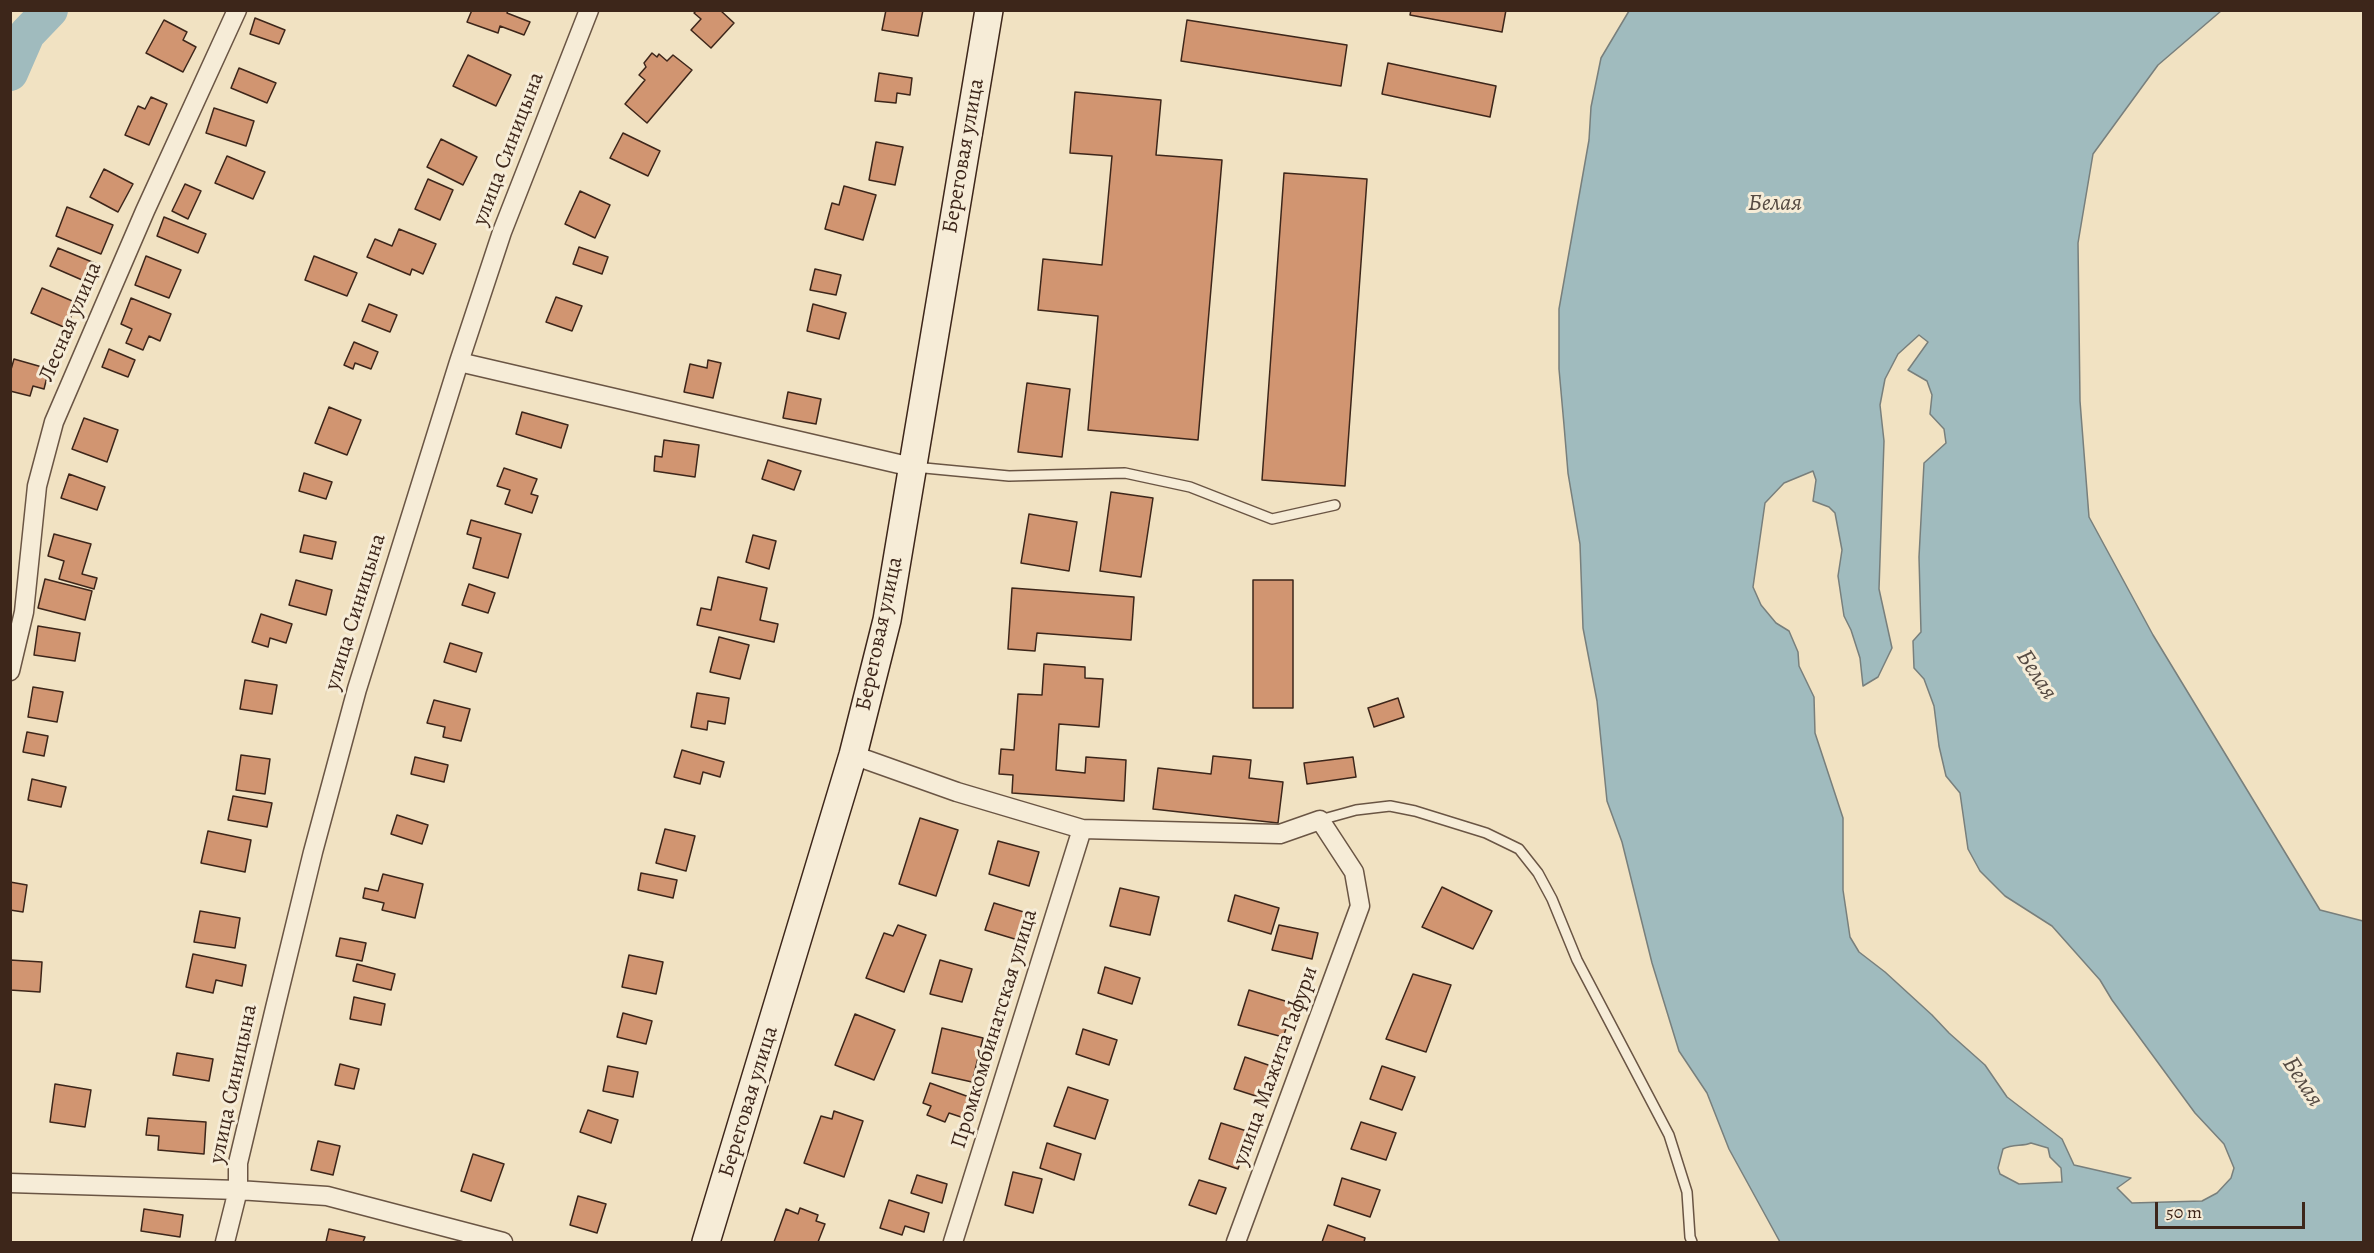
<!DOCTYPE html>
<meta charset="utf-8">
<style>
body{margin:0}
#map{position:relative;width:2374px;height:1253px;overflow:hidden;background:#f1e2c2;font-family:Alegreya,serif}
canvas{display:block}
.frame{position:absolute;inset:0;border:12px solid #3d261a;pointer-events:none}
.scale{position:absolute;left:2155px;top:1202px;width:150px;height:27px;box-sizing:border-box;border:3px solid #3d261a;border-top:0;padding-left:8px;font-size:18px;line-height:21px;white-space:nowrap;color:#3d261a;-webkit-text-stroke:4px #f6ecd7;paint-order:stroke}
</style>
<div id="map">
<canvas width="2374" height="1253"></canvas>
<div class="frame"></div>
<div class="scale">50 m</div>
</div>
<script>
const c = document.querySelector('canvas').getContext('2d');
c.lineJoin = 'round';
function paint(path, color) { c.fillStyle = color; c.fill(path, 'evenodd'); }
function stroke(path, color, width, dash) { c.strokeStyle = color; c.lineWidth = width; c.lineCap = dash ? 'butt' : 'round'; c.setLineDash(dash || []); c.stroke(path); }
function write(font, color, halo, rows, align = 'center') {
  c.font = font + ' Alegreya,serif'; c.lineWidth = 6; c.setLineDash([]); c.textBaseline = 'middle'; c.strokeStyle = halo; c.fillStyle = color; for (const [text, x, y, turn = 0] of rows) {
    c.save(); c.translate(x, y); c.rotate((+turn || 0) * Math.PI / 180); c.textAlign = isNaN(turn) ? turn : align; if (halo) c.strokeText(text, 0, 0); c.fillText(text, 0, 0); c.restore();
  }
}
const water = new Path2D(`
 M 1629,11 L 2221,11 L 2158,65 L 2093,154 L 2078,243 L 2080,401 L 2089,517 L 2153,635 L 2320,910 L 2363,921 L 2363,1242 L 1780,1242 L 1729,1149 L 1707,1093 L 1679,1051 L 1652,963 L 1622,842 L 1607,801 L 1597,701 L 1583,628 L 1580,544 L 1568,473 L 1564,425 L 1559,369 L 1559,309 L 1589,140 L 1591,107 L 1601,58 ZM 1919,335 L 1928,342 L 1908,370 L 1927,381 L 1932,395 L 1930,414 L 1944,429 L 1946,443 L 1924,463 L 1919,557 L 1921,632 L 1913,641 L 1914,668 L 1924,679 L 1934,706 L 1939,746 L 1946,776 L 1960,793 L 1968,849 L 1980,871 L 2005,896 L 2052,926 L 2100,980 L 2112,1000 L 2195,1113 L 2224,1144 L 2234,1168 L 2231,1178 L 2217,1193 L 2202,1201 L 2132,1203 L 2117,1188 L 2131,1178 L 2074,1165 L 2062,1139 L 2007,1097 L 1985,1065 L 1949,1033 L 1932,1015 L 1885,972 L 1859,952 L 1850,937 L 1843,890 L 1843,818 L 1815,733 L 1814,697 L 1799,666 L 1798,652 L 1789,631 L 1776,623 L 1761,605 L 1753,587 L 1765,503 L 1784,483 L 1813,471 L 1816,480 L 1813,501 L 1829,507 L 1835,513 L 1842,550 L 1838,576 L 1844,616 L 1851,630 L 1860,658 L 1863,686 L 1878,677 L 1892,648 L 1879,589 L 1884,441 L 1880,405 L 1885,379 L 1898,354 ZM 2031,1143 L 2048,1148 L 2050,1157 L 2061,1168 L 2062,1182 L 2019,1184 L 2000,1174 L 1998,1168 L 2003,1149 C 2013,1143 2022,1147 2031,1143 Z`);
paint(water, '#a0bbbe');
stroke(water, '#787f7c', 1.5);
stroke(new Path2D(`
 M 10,73 L 27,34 L 50,10`), '#a0bbbe', 36);
const building = new Path2D(`
 M 472,10 L 508,10 L 507,13 L 530,22 L 524,35 L 500,26 L 498,33 L 467,22 Z
 M 697,10 L 720,10 L 734,23 L 711,48 L 691,30 L 701,19 L 694,13 Z
 M 886,10 L 923,10 L 918,36 L 882,30 Z
 M 1411,10 L 1506,10 L 1502,32 L 1410,15 Z
 M 255,18 L 285,30 L 279,44 L 250,34 Z
 M 164,20 L 187,32 L 183,40 L 196,47 L 183,72 L 146,53 Z
 M 1187,20 L 1347,45 L 1341,86 L 1181,61 Z
 M 652,53 L 657,57 L 659,54 L 667,61 L 673,55 L 692,70 L 647,123 L 625,104 L 645,80 L 639,75 L 646,67 L 644,63 Z
 M 468,55 L 511,75 L 496,106 L 453,86 Z
 M 1388,63 L 1496,86 L 1490,117 L 1382,94 Z
 M 239,68 L 276,83 L 267,103 L 231,88 Z
 M 879,73 L 912,78 L 910,95 L 897,93 L 896,103 L 875,101 Z
 M 1075,92 L 1161,100 L 1156,155 L 1222,160 L 1198,440 L 1088,430 L 1098,316 L 1038,310 L 1043,259 L 1102,265 L 1112,156 L 1070,153 Z
 M 151,97 L 167,104 L 149,145 L 125,135 L 138,106 L 145,109 Z
 M 214,108 L 254,121 L 246,146 L 206,133 Z
 M 623,133 L 660,151 L 648,176 L 610,158 Z
 M 441,139 L 477,157 L 463,185 L 427,167 Z
 M 876,142 L 903,147 L 895,185 L 869,180 Z
 M 227,156 L 265,172 L 253,199 L 215,183 Z
 M 104,169 L 133,184 L 118,212 L 90,197 Z
 M 1284,173 L 1367,179 L 1345,486 L 1262,480 Z
 M 428,179 L 453,190 L 440,220 L 415,209 Z
 M 185,184 L 201,191 L 188,219 L 172,211 Z
 M 844,186 L 876,195 L 863,240 L 825,229 L 832,203 L 839,205 Z
 M 580,191 L 610,205 L 595,238 L 565,224 Z
 M 67,207 L 113,225 L 101,254 L 56,236 Z
 M 164,217 L 206,234 L 198,253 L 157,236 Z
 M 399,229 L 436,244 L 423,274 L 412,269 L 410,275 L 367,257 L 375,239 L 392,246 Z
 M 579,247 L 608,257 L 602,274 L 573,264 Z
 M 58,248 L 97,264 L 89,283 L 50,266 Z
 M 146,256 L 181,270 L 169,298 L 135,285 Z
 M 314,256 L 357,273 L 347,296 L 305,280 Z
 M 815,269 L 841,275 L 836,295 L 810,290 Z
 M 42,288 L 77,303 L 66,328 L 31,313 Z
 M 556,297 L 582,306 L 572,331 L 546,322 Z
 M 131,298 L 171,314 L 160,341 L 149,336 L 143,350 L 126,343 L 132,329 L 121,324 Z
 M 369,304 L 397,315 L 390,332 L 362,321 Z
 M 813,304 L 846,313 L 839,339 L 807,331 Z
 M 354,342 L 378,352 L 371,369 L 355,363 L 353,369 L 344,365 Z
 M 109,349 L 135,360 L 128,377 L 102,367 Z
 M 14,359 L 49,369 L 44,389 L 33,386 L 30,396 L 10,391 L 10,373 Z
 M 708,360 L 721,363 L 713,398 L 684,392 L 690,364 L 707,368 Z
 M 1027,383 L 1070,389 L 1062,457 L 1018,452 Z
 M 788,392 L 821,399 L 816,424 L 783,418 Z
 M 329,407 L 361,420 L 347,455 L 315,443 Z
 M 522,412 L 568,425 L 561,448 L 516,434 Z
 M 84,418 L 118,430 L 107,462 L 72,449 Z
 M 664,440 L 699,445 L 695,477 L 654,471 L 655,456 L 662,457 Z
 M 768,460 L 801,471 L 794,490 L 762,479 Z
 M 504,468 L 537,479 L 531,494 L 538,496 L 532,513 L 505,504 L 510,490 L 497,486 Z
 M 304,473 L 332,482 L 326,499 L 299,491 Z
 M 69,474 L 105,487 L 97,510 L 61,498 Z
 M 1111,492 L 1153,498 L 1141,577 L 1100,571 Z
 M 1029,514 L 1077,522 L 1069,571 L 1021,563 Z
 M 471,520 L 521,534 L 508,578 L 473,568 L 481,538 L 467,534 Z
 M 54,534 L 91,544 L 82,574 L 97,578 L 94,589 L 59,579 L 64,561 L 48,556 Z
 M 304,535 L 336,542 L 332,559 L 300,552 Z
 M 753,535 L 776,541 L 769,569 L 746,562 Z
 M 718,577 L 767,588 L 760,620 L 778,624 L 774,642 L 697,625 L 701,608 L 711,610 Z
 M 45,579 L 92,591 L 85,620 L 38,608 Z
 M 296,580 L 332,590 L 326,615 L 289,605 Z
 M 1253,580 L 1293,580 L 1293,708 L 1253,708 Z
 M 469,584 L 495,593 L 488,613 L 462,605 Z
 M 1012,588 L 1134,597 L 1131,640 L 1037,633 L 1035,651 L 1008,649 Z
 M 261,614 L 292,624 L 286,643 L 270,638 L 268,647 L 252,642 Z
 M 38,626 L 80,633 L 75,661 L 34,655 Z
 M 719,637 L 749,645 L 740,679 L 710,672 Z
 M 450,643 L 482,653 L 476,672 L 444,662 Z
 M 1044,664 L 1085,667 L 1085,678 L 1103,679 L 1099,727 L 1059,724 L 1056,770 L 1085,773 L 1086,757 L 1126,760 L 1124,801 L 1012,793 L 1013,775 L 999,774 L 1001,749 L 1014,750 L 1018,694 L 1042,695 Z
 M 245,680 L 277,685 L 272,714 L 240,709 Z
 M 33,687 L 63,692 L 57,722 L 28,717 Z
 M 697,693 L 729,698 L 725,724 L 708,721 L 707,730 L 691,727 Z
 M 1398,698 L 1404,717 L 1374,727 L 1368,708 Z
 M 434,700 L 470,709 L 461,741 L 443,737 L 445,727 L 427,723 Z
 M 27,732 L 48,736 L 44,756 L 23,752 Z
 M 682,750 L 724,762 L 720,777 L 703,772 L 700,784 L 674,777 Z
 M 241,755 L 270,759 L 265,794 L 236,790 Z
 M 1213,756 L 1251,760 L 1249,778 L 1283,782 L 1278,823 L 1153,809 L 1158,768 L 1211,774 Z
 M 415,757 L 448,765 L 444,782 L 411,774 Z
 M 1353,757 L 1356,777 L 1307,784 L 1304,763 Z
 M 32,779 L 66,787 L 61,807 L 28,800 Z
 M 233,796 L 272,803 L 267,827 L 228,820 Z
 M 397,815 L 428,825 L 422,844 L 391,834 Z
 M 920,818 L 958,830 L 936,896 L 899,884 Z
 M 665,829 L 695,836 L 686,871 L 656,863 Z
 M 208,831 L 251,840 L 245,872 L 201,863 Z
 M 998,841 L 1039,852 L 1029,886 L 989,874 Z
 M 641,873 L 677,880 L 673,898 L 638,890 Z
 M 383,874 L 423,884 L 415,918 L 382,910 L 384,903 L 363,898 L 365,888 L 378,891 Z
 M 10,882 L 27,885 L 23,912 L 10,910 Z
 M 1442,887 L 1492,911 L 1473,949 L 1422,927 Z
 M 1120,888 L 1159,897 L 1150,935 L 1110,926 Z
 M 1235,895 L 1279,908 L 1271,934 L 1228,921 Z
 M 994,903 L 1027,913 L 1018,940 L 985,930 Z
 M 200,911 L 240,918 L 235,948 L 194,942 Z
 M 898,925 L 926,935 L 904,992 L 866,978 L 884,933 L 893,936 Z
 M 1279,925 L 1318,933 L 1312,959 L 1272,950 Z
 M 340,938 L 366,943 L 362,961 L 336,956 Z
 M 193,954 L 246,965 L 242,986 L 216,980 L 213,993 L 186,987 Z
 M 629,955 L 663,962 L 656,994 L 622,987 Z
 M 10,960 L 42,962 L 40,992 L 10,990 Z
 M 940,960 L 972,969 L 962,1002 L 930,994 Z
 M 357,964 L 395,974 L 391,990 L 353,981 Z
 M 1105,967 L 1140,978 L 1132,1004 L 1098,993 Z
 M 1413,974 L 1451,985 L 1426,1052 L 1386,1039 Z
 M 1249,990 L 1295,1004 L 1283,1037 L 1238,1025 Z
 M 354,997 L 385,1004 L 381,1025 L 350,1019 Z
 M 623,1013 L 652,1021 L 646,1044 L 617,1037 Z
 M 855,1014 L 895,1030 L 874,1080 L 835,1065 Z
 M 942,1028 L 983,1038 L 972,1082 L 932,1073 Z
 M 1083,1029 L 1117,1040 L 1109,1065 L 1076,1054 Z
 M 177,1053 L 213,1059 L 209,1081 L 173,1075 Z
 M 1245,1057 L 1274,1067 L 1262,1098 L 1234,1089 Z
 M 340,1064 L 359,1069 L 354,1089 L 335,1085 Z
 M 608,1066 L 638,1072 L 633,1097 L 603,1091 Z
 M 1382,1066 L 1415,1077 L 1402,1110 L 1370,1099 Z
 M 930,1083 L 972,1098 L 964,1118 L 949,1113 L 945,1122 L 927,1115 L 931,1106 L 923,1103 Z
 M 55,1084 L 91,1090 L 85,1127 L 50,1122 Z
 M 1068,1087 L 1108,1100 L 1095,1139 L 1054,1126 Z
 M 588,1110 L 618,1120 L 611,1143 L 580,1132 Z
 M 834,1111 L 863,1121 L 844,1177 L 804,1163 L 821,1116 L 832,1119 Z
 M 148,1118 L 206,1122 L 204,1154 L 158,1150 L 159,1136 L 146,1135 Z
 M 1361,1122 L 1396,1133 L 1386,1160 L 1351,1149 Z
 M 1221,1123 L 1250,1132 L 1238,1169 L 1209,1159 Z
 M 318,1141 L 340,1146 L 333,1175 L 311,1170 Z
 M 1047,1143 L 1081,1154 L 1074,1180 L 1040,1168 Z
 M 473,1154 L 504,1164 L 491,1201 L 461,1191 Z
 M 1013,1172 L 1042,1179 L 1033,1213 L 1005,1205 Z
 M 917,1175 L 947,1184 L 942,1203 L 911,1193 Z
 M 1342,1178 L 1380,1190 L 1370,1217 L 1334,1205 Z
 M 1199,1180 L 1226,1188 L 1216,1214 L 1189,1205 Z
 M 578,1196 L 606,1204 L 597,1233 L 570,1225 Z
 M 889,1200 L 929,1213 L 924,1232 L 905,1226 L 902,1235 L 880,1228 Z
 M 800,1208 L 818,1215 L 816,1221 L 825,1224 L 818,1242 L 774,1242 L 786,1209 L 798,1214 Z
 M 144,1209 L 183,1215 L 180,1237 L 141,1231 Z
 M 1328,1225 L 1365,1238 L 1364,1242 L 1322,1242 Z
 M 329,1229 L 365,1237 L 363,1242 L 326,1242 Z`);
paint(building, '#d19571');
stroke(building, '#3d261a', 1.5);
const service = new Path2D(`
 M 914,467 L 1009,476 L 1125,473 L 1190,487 L 1272,519 L 1335,505
 M 1320,820 L 1356,810 L 1390,806 L 1415,811 L 1486,833 L 1519,849 L 1538,873 L 1552,899 L 1577,960 L 1669,1135 L 1687,1192 L 1690,1237 L 1692,1242`);
const minor = new Path2D(`
 M 459,362 L 912,467
 M 10,671 L 24,612 L 37,486 L 54,422 L 145,211 L 237,10
 M 853,755 L 957,792 L 1082,829 L 1280,834 L 1320,820 L 1354,872 L 1360,906 L 1236,1242
 M 10,1183 L 238,1190 L 327,1196 L 503,1242
 M 225,1242 L 238,1190 L 238,1163 L 275,1008 L 313,852 L 357,689 L 459,362 L 502,232 L 589,10
 M 953,1242 L 1082,829`);
const secondary = new Path2D(`
 M 706,1242 L 853,755 L 887,620 L 989,10`);
stroke(service, '#6a5544', 12);
stroke(minor, '#6a5544', 21);
stroke(secondary, '#3d261a', 30);
stroke(service, '#f6ecd7', 9);
stroke(minor, '#f6ecd7', 18);
stroke(secondary, '#f6ecd7', 27);
write('22px', '#3d261a', '#f6ecd7', [
 ["улица Синицына",509,149,-69],
 ["Береговая улица",964,156,-80],
 ["Лесная улица",71,322,-67],
 ["улица Синицына",356,612,-73],
 ["Береговая улица",880,634,-78],
 ["Промкомбинатская улица",995,1029,-73],
 ["улица Мажита Гафури",1276,1066,-70],
 ["улица Синицына",234,1084,-78],
 ["Береговая улица",749,1102,-73]
]);
write('italic 24px', '#564b43', '#f6ecd7', [
 ["Белая",1775,204],
 ["Белая",2036,675,57],
 ["Белая",2302,1082,57]
]);
</script>
